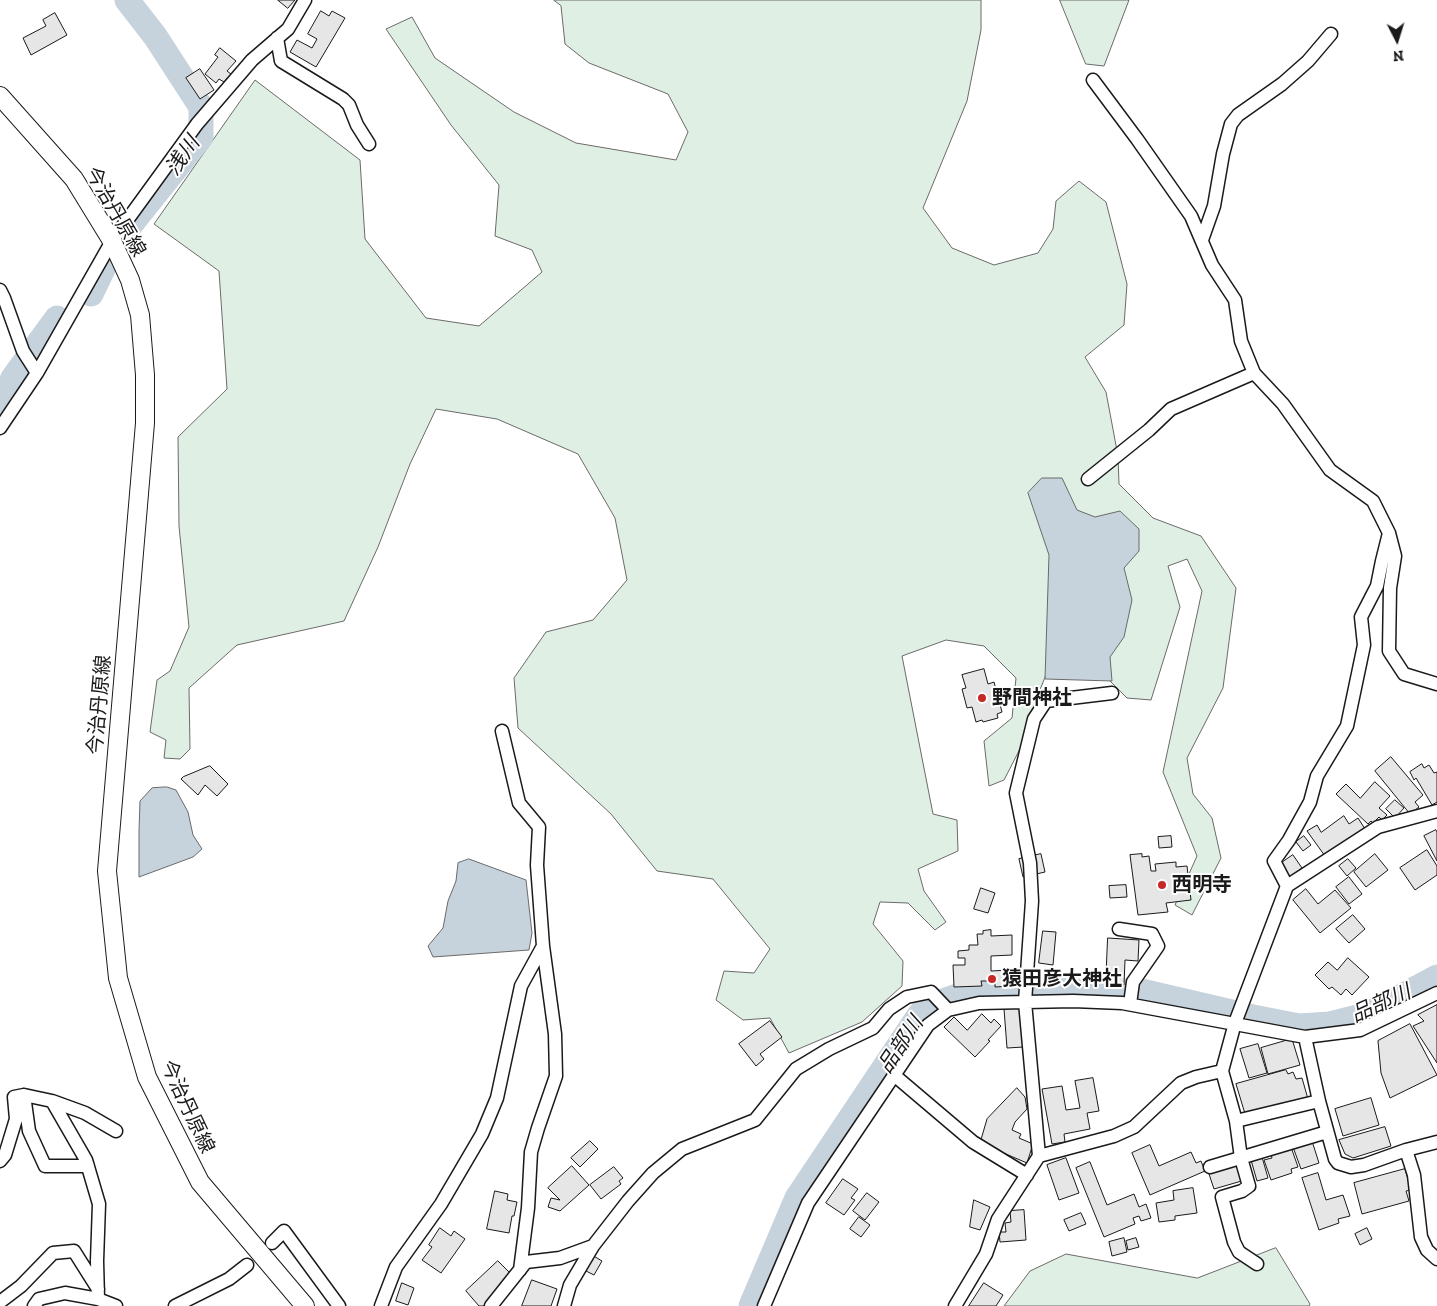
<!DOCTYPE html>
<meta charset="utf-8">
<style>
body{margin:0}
#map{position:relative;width:1437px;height:1306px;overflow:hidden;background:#fff;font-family:"Zilla Slab",serif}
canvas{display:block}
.north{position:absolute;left:1372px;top:15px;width:50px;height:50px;-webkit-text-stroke:4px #fff;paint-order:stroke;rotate:175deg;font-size:14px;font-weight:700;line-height:20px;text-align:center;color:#1a1a1a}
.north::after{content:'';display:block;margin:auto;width:18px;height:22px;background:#1a1a1a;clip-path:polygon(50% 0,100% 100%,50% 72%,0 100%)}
</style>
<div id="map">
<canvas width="1437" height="1306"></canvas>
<div class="north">N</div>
</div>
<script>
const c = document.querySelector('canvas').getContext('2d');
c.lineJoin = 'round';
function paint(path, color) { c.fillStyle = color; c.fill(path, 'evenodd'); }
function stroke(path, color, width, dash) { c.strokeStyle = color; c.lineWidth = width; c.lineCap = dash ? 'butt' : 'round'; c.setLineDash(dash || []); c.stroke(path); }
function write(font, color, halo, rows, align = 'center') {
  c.font = font + ' "Zilla Slab","Noto Sans JP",serif'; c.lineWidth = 4; c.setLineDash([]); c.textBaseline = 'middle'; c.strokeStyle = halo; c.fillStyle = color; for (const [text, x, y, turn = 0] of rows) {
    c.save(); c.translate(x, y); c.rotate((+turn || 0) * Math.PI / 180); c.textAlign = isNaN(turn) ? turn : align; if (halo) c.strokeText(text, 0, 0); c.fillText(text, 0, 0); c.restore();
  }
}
const green = new Path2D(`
 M 554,0 L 981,0 L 981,30 L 967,101 L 923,208 L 952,248 L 994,265 L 1038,253 L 1053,229 L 1056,201 L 1079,181 L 1106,202 L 1127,284 L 1124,325 L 1085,357 L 1106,392 L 1118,456 L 1119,484 L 1153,518 L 1201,536 L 1236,588 L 1223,688 L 1187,758 L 1193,794 L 1212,818 L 1221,858 L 1192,915 L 1175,905 L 1197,856 L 1163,772 L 1202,591 L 1187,559 L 1168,566 L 1180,607 L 1151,700 L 1127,698 L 1097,668 L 1059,643 L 1037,697 L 1022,745 L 1004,780 L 989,786 L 984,741 L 1012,718 L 1016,678 L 984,646 L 946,640 L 902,656 L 933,814 L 957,820 L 958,851 L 918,869 L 924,891 L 946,922 L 935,930 L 908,903 L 880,902 L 873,924 L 903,961 L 902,986 L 862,1022 L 789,1053 L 770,1018 L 743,1020 L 716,1000 L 724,971 L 754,973 L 770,949 L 713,879 L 657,871 L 611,814 L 518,728 L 514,678 L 546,632 L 593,620 L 627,580 L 615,518 L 578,454 L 497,419 L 436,409 L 410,464 L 378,547 L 344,621 L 237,645 L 189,688 L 190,749 L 180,759 L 164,758 L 166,740 L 150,732 L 157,680 L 170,671 L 189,627 L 179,526 L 178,437 L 227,389 L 219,271 L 154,224 L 255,80 L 360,160 L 365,239 L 426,318 L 479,326 L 542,272 L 532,250 L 495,236 L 499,185 L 451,125 L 386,29 L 412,17 L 435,58 L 514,112 L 576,143 L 676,160 L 688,132 L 668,94 L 589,63 L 565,44 L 561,6 Z
 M 1060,0 L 1129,0 L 1104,66 L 1086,64 Z
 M 1276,1248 L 1310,1304 L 1309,1306 L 1004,1306 L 1030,1271 L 1066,1254 L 1197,1278 Z`);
paint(green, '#e0efe3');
stroke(green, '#6a6a6a', 1);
const water = new Path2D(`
 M 1042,478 L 1062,478 L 1077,510 L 1095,517 L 1120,511 L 1139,529 L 1139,551 L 1124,568 L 1132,600 L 1124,637 L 1110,657 L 1112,681 L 1045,679 L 1049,555 L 1028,493 Z
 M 167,787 L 176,790 L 188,812 L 193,835 L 202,849 L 193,857 L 139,877 L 139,831 L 140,801 L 152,788 Z
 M 469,859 L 526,880 L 532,933 L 529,950 L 433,957 L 428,946 L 443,928 L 448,901 L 456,881 L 458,863 Z`);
paint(water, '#c6d2dc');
stroke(water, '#6a6a6a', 1);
stroke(new Path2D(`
 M 125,232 L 201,137 L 201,107 L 155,36 L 127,0
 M 91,294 L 103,269
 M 0,405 L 13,378 L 57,318
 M 751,1306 L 797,1198 L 920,1014 L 928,1006 L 960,995 L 1035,990 L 1113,992 L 1137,990 L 1253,1017 L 1299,1026 L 1330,1024 L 1366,1015 L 1437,977`), '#c6d2dc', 25);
const building = new Path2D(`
 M 278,0 L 295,0 L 288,8 Z
 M 321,11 L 329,16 L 332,11 L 345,18 L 316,67 L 290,52 L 297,40 L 312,48 L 317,39 L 308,34 Z
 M 55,13 L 67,35 L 31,55 L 23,38 L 46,26 L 43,20 Z
 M 220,48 L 236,61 L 227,71 L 231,74 L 224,82 L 219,79 L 216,83 L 205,74 L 218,57 L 215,55 Z
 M 200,69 L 214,90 L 200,99 L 186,78 Z
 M 984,669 L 988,684 L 994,682 L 1002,712 L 997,714 L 998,718 L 983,722 L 982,720 L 976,722 L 972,707 L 967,708 L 962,689 L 966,688 L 962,675 Z
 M 1391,757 L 1423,795 L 1415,802 L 1419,807 L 1410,814 L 1375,771 Z
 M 1422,764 L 1424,768 L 1429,765 L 1434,773 L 1437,772 L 1437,802 L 1432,805 L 1416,778 L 1414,780 L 1410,772 Z
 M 210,766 L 228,784 L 217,796 L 205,785 L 198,795 L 181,779 L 183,777 Z
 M 1375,782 L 1390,796 L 1379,808 L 1387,815 L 1382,820 L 1379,817 L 1373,823 L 1371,821 L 1368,824 L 1336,794 L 1346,784 L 1360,798 Z
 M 1395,800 L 1404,808 L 1395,818 L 1386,809 Z
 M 1344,816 L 1349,824 L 1358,818 L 1365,829 L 1325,856 L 1307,831 L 1317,825 L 1321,832 Z
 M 1436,830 L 1437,832 L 1437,861 L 1424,836 Z
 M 1171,836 L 1172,847 L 1159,848 L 1158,837 Z
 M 1304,836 L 1311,845 L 1303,851 L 1296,842 Z
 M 1427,850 L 1437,866 L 1437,875 L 1415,890 L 1400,868 Z
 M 1041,854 L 1045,872 L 1023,877 L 1019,859 Z
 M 1142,854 L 1142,857 L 1149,856 L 1151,871 L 1156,871 L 1155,864 L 1176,862 L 1176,867 L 1187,866 L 1191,900 L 1166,903 L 1168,912 L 1138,915 L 1130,855 Z
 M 1375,854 L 1388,870 L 1366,887 L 1354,872 Z
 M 1293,855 L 1302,868 L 1290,877 L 1280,864 Z
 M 1348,859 L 1356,868 L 1347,876 L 1339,866 Z
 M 1349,877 L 1362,894 L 1349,904 L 1336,887 Z
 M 1126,885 L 1127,897 L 1110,898 L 1109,886 Z
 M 981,888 L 995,893 L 988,913 L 974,909 Z
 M 1306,889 L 1318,904 L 1335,890 L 1351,908 L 1320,933 L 1293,900 Z
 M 1353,915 L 1365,929 L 1349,943 L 1336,929 Z
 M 991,930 L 991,936 L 1012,935 L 1012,955 L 991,956 L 991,971 L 1009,970 L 1009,986 L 995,987 L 995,981 L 981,981 L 982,986 L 954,987 L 953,965 L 965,965 L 965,958 L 958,958 L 958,951 L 969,950 L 969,945 L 978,945 L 977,934 L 983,934 L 983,931 Z
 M 1043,931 L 1056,932 L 1053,965 L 1039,963 Z
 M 1108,938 L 1139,940 L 1138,961 L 1125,960 L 1124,985 L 1106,984 Z
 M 1348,958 L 1369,977 L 1352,995 L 1346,989 L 1341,995 L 1332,987 L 1329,989 L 1315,975 L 1328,962 L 1337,970 Z
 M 1437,1005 L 1437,1063 L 1413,1026 L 1424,1021 L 1418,1015 Z
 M 1021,1008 L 1024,1047 L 1007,1048 L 1004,1009 Z
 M 982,1014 L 991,1023 L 994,1019 L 1001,1026 L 988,1040 L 990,1041 L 975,1057 L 944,1027 L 954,1017 L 967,1030 Z
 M 770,1021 L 782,1037 L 760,1054 L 764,1059 L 756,1066 L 739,1044 Z
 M 1410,1024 L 1437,1075 L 1390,1098 L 1381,1073 L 1378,1041 Z
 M 1292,1039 L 1300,1065 L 1268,1074 L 1261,1048 Z
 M 1258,1044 L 1267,1073 L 1249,1078 L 1240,1049 Z
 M 1286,1070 L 1288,1074 L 1293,1072 L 1296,1079 L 1302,1078 L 1308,1099 L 1246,1117 L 1236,1084 Z
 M 1093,1078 L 1099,1111 L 1087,1113 L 1090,1129 L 1064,1134 L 1065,1142 L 1052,1144 L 1042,1089 L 1062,1086 L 1066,1110 L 1080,1108 L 1075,1081 Z
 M 1017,1088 L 1025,1097 L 1027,1109 L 1015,1122 L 1012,1130 L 1021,1134 L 1019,1138 L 1033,1144 L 1027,1163 L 980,1143 L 987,1119 Z
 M 1371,1098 L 1379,1125 L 1343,1136 L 1335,1109 Z
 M 1385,1127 L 1391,1146 L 1353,1158 L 1345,1154 L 1339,1140 Z
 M 590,1141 L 598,1149 L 580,1167 L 571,1158 Z
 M 1312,1141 L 1319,1163 L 1301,1169 L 1293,1147 Z
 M 1150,1145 L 1159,1166 L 1191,1152 L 1196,1163 L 1201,1161 L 1205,1171 L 1150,1195 L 1132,1153 Z
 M 1291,1147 L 1298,1167 L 1291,1169 L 1292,1173 L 1271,1180 L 1264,1160 L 1272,1158 L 1271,1154 Z
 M 1262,1157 L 1268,1178 L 1257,1181 L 1251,1160 Z
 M 1066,1158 L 1079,1193 L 1059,1200 L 1047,1165 Z
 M 1090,1162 L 1107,1205 L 1134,1194 L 1139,1207 L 1146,1204 L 1151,1218 L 1141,1221 L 1139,1216 L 1133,1218 L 1135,1224 L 1104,1237 L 1076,1168 Z
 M 1240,1164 L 1245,1180 L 1214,1189 L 1209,1174 Z
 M 572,1166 L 589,1185 L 560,1211 L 548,1207 L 551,1198 L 560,1200 L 548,1188 Z
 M 614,1167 L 623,1178 L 619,1181 L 621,1184 L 601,1199 L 590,1185 Z
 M 1405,1169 L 1411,1190 L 1406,1191 L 1409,1201 L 1362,1214 L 1354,1183 Z
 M 1318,1173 L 1326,1200 L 1343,1195 L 1350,1216 L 1338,1219 L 1339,1223 L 1319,1230 L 1302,1178 Z
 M 843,1179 L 858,1189 L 851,1198 L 855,1200 L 844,1215 L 826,1203 Z
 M 1193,1188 L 1197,1213 L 1175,1216 L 1175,1220 L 1159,1222 L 1156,1203 L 1174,1200 L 1173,1191 Z
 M 495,1191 L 508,1194 L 507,1200 L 517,1202 L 514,1216 L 512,1216 L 509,1233 L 487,1229 Z
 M 867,1193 L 879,1202 L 865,1220 L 853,1211 Z
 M 974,1200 L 990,1207 L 980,1230 L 970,1227 Z
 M 1024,1210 L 1026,1240 L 1000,1242 L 999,1232 L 1006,1232 L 1005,1223 L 1011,1222 L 1010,1211 Z
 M 1081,1213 L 1086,1224 L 1069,1231 L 1064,1220 Z
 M 859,1217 L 870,1225 L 861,1237 L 850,1229 Z
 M 440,1228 L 451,1236 L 454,1231 L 465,1239 L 441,1273 L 422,1260 L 432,1247 L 429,1245 Z
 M 1367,1228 L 1372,1239 L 1360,1245 L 1355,1234 Z
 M 1124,1238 L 1127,1252 L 1112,1256 L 1109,1242 Z
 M 1136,1238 L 1139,1247 L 1128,1250 L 1126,1241 Z
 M 592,1255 L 602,1261 L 594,1275 L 584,1270 Z
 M 498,1261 L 511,1274 L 498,1286 L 501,1289 L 483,1306 L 479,1306 L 466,1291 Z
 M 532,1280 L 557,1289 L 551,1306 L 522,1306 Z
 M 402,1283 L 414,1288 L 408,1305 L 396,1301 Z
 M 984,1283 L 1003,1295 L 996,1306 L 969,1306 Z`);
paint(building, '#e6e6e6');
stroke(building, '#1a1a1a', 1);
const minor = new Path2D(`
 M 277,38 L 281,61 L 343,99 L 349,105 L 357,125 L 369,144
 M 1093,80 L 1137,139 L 1191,216 L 1212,265 L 1235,300 L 1241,341 L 1254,373 L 1283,404 L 1330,470 L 1373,501 L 1389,533 L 1395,556 L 1390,588 L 1389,651 L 1404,674 L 1437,684
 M 1202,240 L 1214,206 L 1223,154 L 1231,124 L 1238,115 L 1282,84 L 1308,61 L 1331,34
 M 0,290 L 4,298 L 23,351 L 37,373
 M 0,428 L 37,373 L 112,241 L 197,124 L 252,60 L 288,29 L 305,0
 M 1088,479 L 1149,430 L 1171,409 L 1254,373
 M 1287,886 L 1274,861 L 1289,840 L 1310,802 L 1317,776 L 1347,726 L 1364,645 L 1361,617 L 1377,586 L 1382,561 L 1389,533
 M 1119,929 L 1152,934 L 1158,946 L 1133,982 L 1130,1004
 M 1305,1037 L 1319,1101 L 1335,1159 L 1338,1163 L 1351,1167 L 1364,1165 L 1406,1150 L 1414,1175 L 1421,1237 L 1427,1250 L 1437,1259
 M 894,1075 L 973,1142 L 1027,1175
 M 24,1095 L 29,1131 L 45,1166 L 88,1166
 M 52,1101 L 85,1113 L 116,1131
 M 1236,1121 L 1319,1101
 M 1406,1150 L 1437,1142
 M 1039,1156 L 1114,1136 L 1134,1127 L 1181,1083 L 1196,1077 L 1222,1071
 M 0,1161 L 5,1155 L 16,1119 L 14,1097 L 24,1095 L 52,1101 L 86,1160 L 99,1204 L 97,1261 L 98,1299
 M 1210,1167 L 1327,1132
 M 272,1243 L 284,1231 L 339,1306
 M 1257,1264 L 1239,1252 L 1234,1242 L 1222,1197 L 1242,1191 L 1249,1186 L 1241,1158 L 1236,1121 L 1222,1071 L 1235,1023 L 1287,886 L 1378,827 L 1437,811
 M 520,1270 L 528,1208 L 531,1152 L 538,1128 L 556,1076 L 555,1034 L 543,946
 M 0,1302 L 21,1286 L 53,1253 L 74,1251 L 98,1289
 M 34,1306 L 39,1299 L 65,1293 L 98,1299 L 116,1306
 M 175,1306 L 229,1279 L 247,1265
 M 381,1306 L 396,1267 L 441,1204 L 482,1134 L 497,1098 L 521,986 L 543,946 L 537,865 L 539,827 L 519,803 L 502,731
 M 491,1306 L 526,1262 L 560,1258 L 593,1246 L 628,1201 L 653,1173 L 682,1149 L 755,1120 L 796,1069 L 829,1049 L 873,1028 L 889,1009 L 907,997 L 931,992 L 948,1010
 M 564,1306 L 570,1285 L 593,1246
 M 764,1306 L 808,1203 L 928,1025 L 948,1010 L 979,1003 L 1073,1001 L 1122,1003 L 1305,1037 L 1360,1030 L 1437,993
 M 955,1306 L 986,1254 L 998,1219 L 1039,1156 L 1025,1002 L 1032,901 L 1030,863 L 1016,793 L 1034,719 L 1046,701 L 1112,693`);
const secondary = new Path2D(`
 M 0,96 L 74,179 L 112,241 L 130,280 L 140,315 L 145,375 L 145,423 L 107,871 L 118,978 L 147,1077 L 200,1182 L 305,1306`);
stroke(minor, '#1a1a1a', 15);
stroke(secondary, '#1a1a1a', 20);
stroke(minor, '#fff', 12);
stroke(secondary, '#fff', 18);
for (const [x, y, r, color] of [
 [982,698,5,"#c62828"],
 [1162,885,5,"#c62828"],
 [992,979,5,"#c62828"]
]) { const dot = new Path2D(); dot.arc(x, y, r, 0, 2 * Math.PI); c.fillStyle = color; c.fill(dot); stroke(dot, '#fff', 2); }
write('20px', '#1a1a1a', '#fff', [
 ["今治丹原線",115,212,60],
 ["今治丹原線",100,705,-85],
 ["今治丹原線",187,1107,65]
]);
write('bold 20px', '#1a1a1a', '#fff', [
 ["野間神社",992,698],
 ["西明寺",1172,885],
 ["猿田彦大神社",1002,979]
], 'left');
write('italic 21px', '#1a1a1a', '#fff', [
 ["浅川",183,156,-55],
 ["品部川",1381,1004,-24],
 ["品部川",901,1045,-56]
]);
</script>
